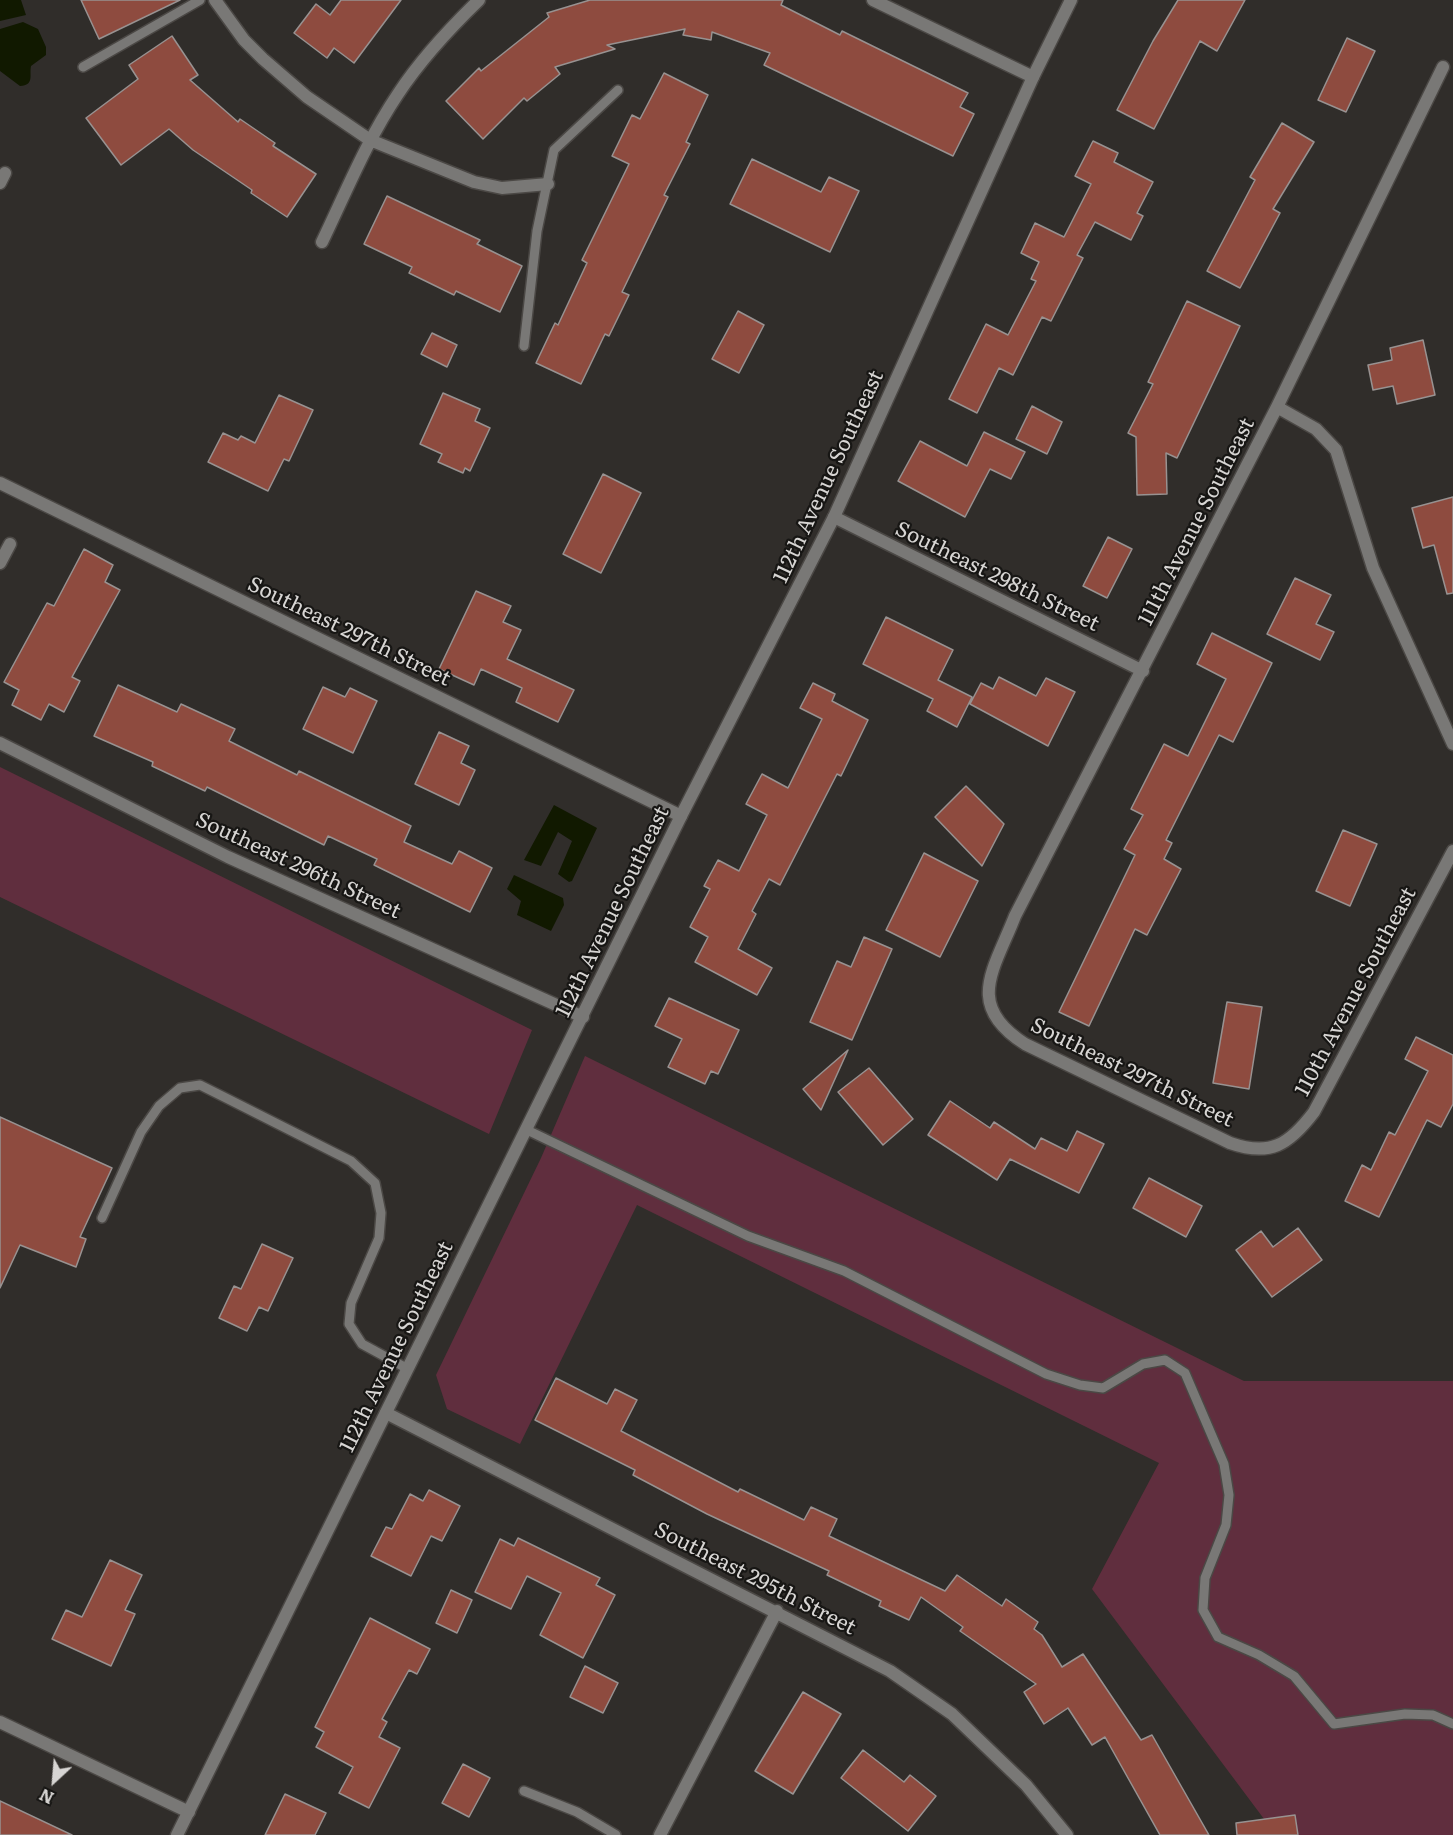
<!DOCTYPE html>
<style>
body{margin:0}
#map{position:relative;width:1453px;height:1835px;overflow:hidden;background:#302d2a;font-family:Literata,serif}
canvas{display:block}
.north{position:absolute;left:24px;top:1751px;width:60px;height:60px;-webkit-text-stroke:4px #171614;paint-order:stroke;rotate:206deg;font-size:16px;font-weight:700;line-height:24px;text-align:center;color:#d7d5d3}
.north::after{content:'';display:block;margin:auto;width:21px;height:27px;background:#d7d5d3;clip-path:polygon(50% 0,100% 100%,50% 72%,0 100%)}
</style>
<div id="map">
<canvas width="1453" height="1835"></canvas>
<div class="north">N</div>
</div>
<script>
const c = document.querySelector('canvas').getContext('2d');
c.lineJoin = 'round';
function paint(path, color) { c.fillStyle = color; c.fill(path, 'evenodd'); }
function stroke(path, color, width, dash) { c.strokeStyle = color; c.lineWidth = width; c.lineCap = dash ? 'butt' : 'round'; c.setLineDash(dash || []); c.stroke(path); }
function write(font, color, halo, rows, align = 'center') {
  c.font = font + ' Literata,serif'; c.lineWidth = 4.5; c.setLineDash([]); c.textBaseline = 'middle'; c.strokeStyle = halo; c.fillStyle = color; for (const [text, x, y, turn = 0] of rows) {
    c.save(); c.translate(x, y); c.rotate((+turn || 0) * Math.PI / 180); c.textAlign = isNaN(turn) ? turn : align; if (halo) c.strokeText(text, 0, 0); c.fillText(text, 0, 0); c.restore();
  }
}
paint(new Path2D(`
 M 0,767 L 532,1030 L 489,1134 L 0,897 Z
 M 585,1056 L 1244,1381 L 1453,1381 L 1453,1835 L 1276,1835 L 1092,1589 L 1159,1463 L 637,1205 L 520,1444 L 447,1409 L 436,1375 L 541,1158 Z`), '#602e3e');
paint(new Path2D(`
 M 0,0 L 21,0 L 26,15 L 0,21 Z
 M 23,22 L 38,29 L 46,47 L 46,55 L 31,66 C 29,75 35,85 20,86 L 0,71 L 0,29 Z
 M 554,805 L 597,828 L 572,881 L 569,882 L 558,874 L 572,841 L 558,832 L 541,866 L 524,860 Z
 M 514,875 L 563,898 L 564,905 L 551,931 L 517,915 L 521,901 L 507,889 Z`), '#111900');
const building = new Path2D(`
 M 81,0 L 180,0 L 99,39 Z
 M 341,0 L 401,0 L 354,63 L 334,48 L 327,58 L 294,33 L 316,4 L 330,15 Z
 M 590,0 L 783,0 L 781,5 L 840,35 L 842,31 L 968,93 L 960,107 L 974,114 L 953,156 L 764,65 L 770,53 L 712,32 L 711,40 L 683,35 L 685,29 L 607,45 L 615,49 L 555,67 L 560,74 L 527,101 L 524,98 L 483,139 L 446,101 L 479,68 L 481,71 L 549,17 L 547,13 Z
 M 1178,0 L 1245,0 L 1217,51 L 1200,41 L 1154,129 L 1117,110 L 1153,41 Z
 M 172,36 L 198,75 L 190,80 L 238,122 L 240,119 L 275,143 L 273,146 L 316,174 L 287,217 L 251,193 L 252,190 L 193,150 L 169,129 L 121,165 L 86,118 L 138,79 L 129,65 Z
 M 1347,38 L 1375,51 L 1346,112 L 1318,100 Z
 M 664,73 L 708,95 L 686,142 L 690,144 L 664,195 L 668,197 L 622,292 L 629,295 L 609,336 L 605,334 L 581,384 L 536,363 L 555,323 L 558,325 L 587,263 L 582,260 L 629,164 L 612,156 L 632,115 L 640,119 Z
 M 1282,123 L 1314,142 L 1273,209 L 1280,213 L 1240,288 L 1207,271 L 1255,180 L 1250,177 Z
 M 1093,141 L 1118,153 L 1114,162 L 1153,182 L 1137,213 L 1143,216 L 1131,240 L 1095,222 L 1077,255 L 1083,258 L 1051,321 L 1042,317 L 1013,375 L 999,368 L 977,413 L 949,399 L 986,324 L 1008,335 L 1036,281 L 1031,279 L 1039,262 L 1021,253 L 1035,223 L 1064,237 L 1091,184 L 1075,176 Z
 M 752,159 L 821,192 L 829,177 L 859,191 L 830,252 L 730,204 Z
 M 387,196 L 480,240 L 477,244 L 522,266 L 500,312 L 456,291 L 454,295 L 409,273 L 412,267 L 364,244 Z
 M 1187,301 L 1240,326 L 1177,458 L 1166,453 L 1167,494 L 1137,495 L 1136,437 L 1128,433 L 1153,384 L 1148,382 Z
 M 738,311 L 764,325 L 739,373 L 712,359 Z
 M 432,333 L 457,345 L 447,367 L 421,354 Z
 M 1423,340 L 1435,395 L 1397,404 L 1393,386 L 1373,390 L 1368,365 L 1392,360 L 1390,348 Z
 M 443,393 L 480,409 L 475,421 L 490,428 L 470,471 L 465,468 L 463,473 L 438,462 L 442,454 L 420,444 Z
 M 279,395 L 313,410 L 289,461 L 284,459 L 268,491 L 208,462 L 223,433 L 238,440 L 241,436 L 255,443 Z
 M 1032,406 L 1062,422 L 1047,454 L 1016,439 Z
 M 984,432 L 1025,452 L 1011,479 L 990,469 L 965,517 L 898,481 L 920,441 L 967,466 Z
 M 603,474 L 641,493 L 601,573 L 563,554 Z
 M 1453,497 L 1453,593 L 1447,594 L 1434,545 L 1423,548 L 1412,508 Z
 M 1108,537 L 1132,549 L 1107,598 L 1083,586 Z
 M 84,549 L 113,565 L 105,582 L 120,590 L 72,677 L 80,681 L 64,712 L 49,704 L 41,720 L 12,705 L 19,690 L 4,682 L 47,603 L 54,606 Z
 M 1295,578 L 1331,595 L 1316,624 L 1334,632 L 1320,660 L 1267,634 Z
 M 476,591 L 511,606 L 503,622 L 521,630 L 507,659 L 574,690 L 558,722 L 516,702 L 522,688 L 481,669 L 474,685 L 439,669 Z
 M 886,617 L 953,650 L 938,680 L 972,697 L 957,727 L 927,711 L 933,699 L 863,664 Z
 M 1212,633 L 1272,663 L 1233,742 L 1219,735 L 1166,840 L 1172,843 L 1164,859 L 1181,869 L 1147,935 L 1135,929 L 1089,1026 L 1059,1012 L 1135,855 L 1124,849 L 1143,815 L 1131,809 L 1164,744 L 1188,756 L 1226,679 L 1197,664 Z
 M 999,677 L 1036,696 L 1046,678 L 1075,692 L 1048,746 L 970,704 L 981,683 L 993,689 Z
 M 813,683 L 835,694 L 832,701 L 868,720 L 841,776 L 837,774 L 780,885 L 769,879 L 752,911 L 756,914 L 738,949 L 772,968 L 757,995 L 695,962 L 708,937 L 690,927 L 710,889 L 704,886 L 718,860 L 739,871 L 767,815 L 746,804 L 762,774 L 788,788 L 822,719 L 800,708 Z
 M 118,685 L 177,712 L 181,704 L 235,729 L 229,741 L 297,775 L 299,771 L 411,826 L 404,842 L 452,864 L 459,851 L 492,868 L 470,912 L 374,865 L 377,859 L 328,836 L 324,845 L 207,787 L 205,791 L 152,766 L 153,762 L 94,736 Z
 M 323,687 L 345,697 L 350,688 L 377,701 L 353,753 L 303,729 Z
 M 439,732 L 469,746 L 461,763 L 475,770 L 459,805 L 415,784 Z
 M 966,786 L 1004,824 L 982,866 L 935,817 Z
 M 1343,830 L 1377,844 L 1350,906 L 1316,891 Z
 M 924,853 L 978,881 L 940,957 L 886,930 Z
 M 864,937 L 892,949 L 852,1040 L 810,1022 L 837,961 L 851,967 Z
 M 669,998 L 739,1030 L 718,1074 L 711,1071 L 705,1084 L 668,1067 L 682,1039 L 655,1026 Z
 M 1227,1002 L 1262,1007 L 1249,1089 L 1213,1083 Z
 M 1416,1037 L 1453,1055 L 1453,1104 L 1441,1127 L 1427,1120 L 1379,1217 L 1345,1201 L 1362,1165 L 1371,1170 L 1389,1132 L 1395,1135 L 1428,1071 L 1405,1059 Z
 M 848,1050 L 821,1110 L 803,1089 Z
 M 869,1068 L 913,1119 L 883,1145 L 838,1092 Z
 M 950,1101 L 990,1128 L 994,1122 L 1035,1149 L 1041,1138 L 1067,1151 L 1077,1131 L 1104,1144 L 1079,1193 L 1010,1159 L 997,1180 L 928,1135 Z
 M 0,1117 L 112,1168 L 80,1237 L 86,1239 L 76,1267 L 20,1245 L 0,1288 Z
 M 1149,1178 L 1202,1206 L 1186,1237 L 1133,1208 Z
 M 1298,1228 L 1322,1260 L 1272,1297 L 1236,1250 L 1261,1231 L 1273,1247 Z
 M 262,1244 L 293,1258 L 268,1311 L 259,1307 L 247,1331 L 219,1318 L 234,1286 L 241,1289 Z
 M 556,1378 L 607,1404 L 615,1389 L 637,1400 L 621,1431 L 738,1492 L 740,1489 L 804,1520 L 811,1507 L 837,1519 L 829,1536 L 945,1591 L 957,1575 L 1002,1606 L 1006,1599 L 1038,1622 L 1034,1629 L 1042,1635 L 1062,1667 L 1083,1654 L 1141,1740 L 1152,1735 L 1209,1835 L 1160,1835 L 1105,1737 L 1092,1745 L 1068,1708 L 1044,1724 L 1024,1692 L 1036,1684 L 960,1631 L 963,1627 L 921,1597 L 909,1620 L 879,1606 L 881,1601 L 827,1575 L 829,1571 L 707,1514 L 633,1475 L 635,1470 L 535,1420 Z
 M 429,1490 L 460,1506 L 442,1541 L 431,1536 L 411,1576 L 371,1556 L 386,1527 L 392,1529 L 410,1494 L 423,1501 Z
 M 518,1538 L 600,1578 L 596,1585 L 615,1595 L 583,1658 L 540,1635 L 561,1593 L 527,1576 L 511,1609 L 475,1592 L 500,1539 L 514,1546 Z
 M 110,1560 L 142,1575 L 125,1610 L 135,1614 L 111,1666 L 52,1639 L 66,1610 L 82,1617 Z
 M 451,1590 L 472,1600 L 457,1633 L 436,1623 Z
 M 370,1618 L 430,1649 L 417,1674 L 409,1670 L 382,1719 L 387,1722 L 379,1737 L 400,1748 L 369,1808 L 339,1793 L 353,1767 L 316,1747 L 324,1732 L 315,1727 Z
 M 585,1666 L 618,1683 L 603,1713 L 570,1697 Z
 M 803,1692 L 841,1714 L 793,1794 L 755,1771 Z
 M 863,1750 L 904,1782 L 910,1775 L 936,1796 L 908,1831 L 841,1778 Z
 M 463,1764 L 490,1778 L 469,1817 L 442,1803 Z
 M 285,1794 L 326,1813 L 315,1835 L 265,1835 Z
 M 0,1801 L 72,1835 L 0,1835 Z
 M 1295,1815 L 1298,1835 L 1237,1835 L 1236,1823 Z`);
paint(building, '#8e4b3f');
stroke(building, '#989291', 1.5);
const service = new Path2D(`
 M 83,67 L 200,0
 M 524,346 L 537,231 L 554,150 L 618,90
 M 527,1130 L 748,1236 L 844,1271 L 1046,1374 L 1080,1385 L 1103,1388 L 1143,1364 L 1165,1360 L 1185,1373 L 1224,1464 L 1229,1495 L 1226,1525 L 1205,1578 L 1203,1610 L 1218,1637 L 1259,1655 L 1294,1676 L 1334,1724 L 1405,1714 L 1433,1715 L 1453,1724
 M 102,1218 L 141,1132 L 159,1106 L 180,1088 L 200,1085 L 228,1099 L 351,1161 L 375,1183 L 381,1213 L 379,1238 L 351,1303 L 349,1324 L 362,1344 L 408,1369
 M 524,1791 L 577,1812 L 616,1835`);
const minor = new Path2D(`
 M 215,0 L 244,40 L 263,59 L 307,97 L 370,140 L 474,182 L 502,188 L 548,184
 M 873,0 L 1033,77
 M 1443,67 L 1277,407 L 1015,916 C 994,970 964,1005 1025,1044 L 1230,1143 C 1270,1157 1289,1145 1314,1112 L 1453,851
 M 0,183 L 5,173
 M 322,242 C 346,192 367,140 398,94 C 421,59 449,29 479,0
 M 1277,407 L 1316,429 L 1336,450 L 1373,568 L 1453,744
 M 0,483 L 681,816
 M 834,517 L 1143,671
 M 0,563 L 10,544
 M 0,743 L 228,857 L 583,1017
 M 386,1413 L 890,1671 L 952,1714 L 1026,1785 L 1067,1835
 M 0,1722 L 189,1812
 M 660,1835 L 777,1611`);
const tertiary = new Path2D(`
 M 177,1835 L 681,816 L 834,517 L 1033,77 L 1071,0`);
stroke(service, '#4b4845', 12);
stroke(minor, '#4b4845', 15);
stroke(tertiary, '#4b4845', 15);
stroke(service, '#797876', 9);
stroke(minor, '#797876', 12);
stroke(tertiary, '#797876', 12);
write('21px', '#d7d5d3', '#171614', [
 ["112th Avenue Southeast",829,477,-65],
 ["111th Avenue Southeast",1197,522,-63],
 ["Southeast 298th Street",997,577,26],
 ["Southeast 297th Street",349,632,26],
 ["Southeast 296th Street",298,866,25],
 ["112th Avenue Southeast",613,912,-64],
 ["110th Avenue Southeast",1356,992,-62],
 ["Southeast 297th Street",1132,1073,26],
 ["112th Avenue Southeast",397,1347,-64],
 ["Southeast 295th Street",755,1579,27]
]);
</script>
